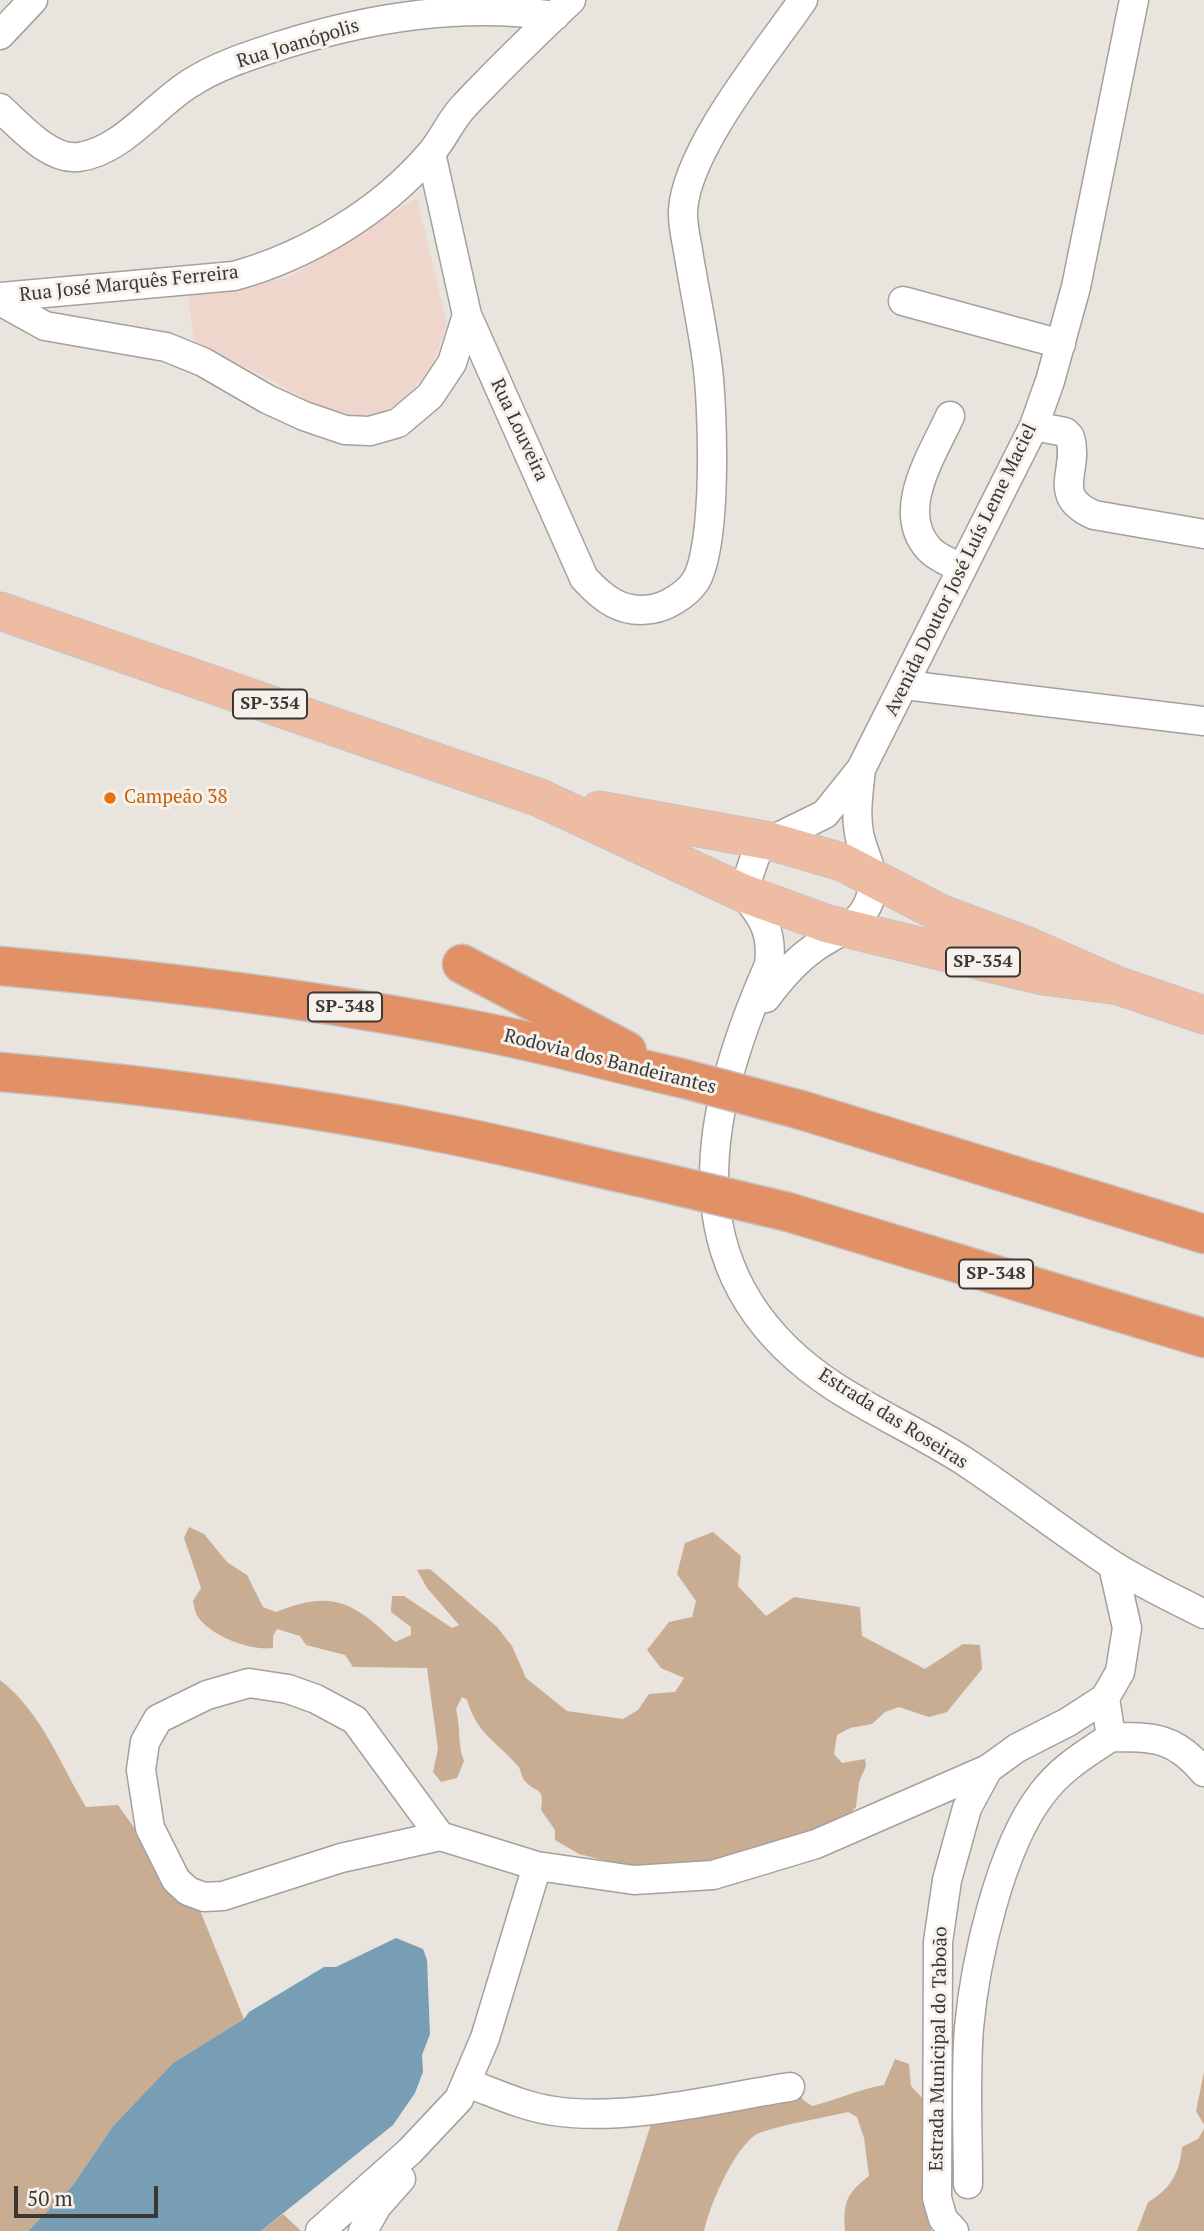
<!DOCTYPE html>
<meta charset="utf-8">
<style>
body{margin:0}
#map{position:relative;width:1204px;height:2231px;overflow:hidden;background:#eae4df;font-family:"PT Serif",serif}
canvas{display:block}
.scale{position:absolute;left:14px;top:2186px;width:144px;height:32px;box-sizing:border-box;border:4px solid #3a3735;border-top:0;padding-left:9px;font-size:21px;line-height:24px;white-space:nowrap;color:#3a3735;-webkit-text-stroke:5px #f7f1ec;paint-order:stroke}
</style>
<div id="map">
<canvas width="1204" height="2231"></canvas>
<div class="scale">50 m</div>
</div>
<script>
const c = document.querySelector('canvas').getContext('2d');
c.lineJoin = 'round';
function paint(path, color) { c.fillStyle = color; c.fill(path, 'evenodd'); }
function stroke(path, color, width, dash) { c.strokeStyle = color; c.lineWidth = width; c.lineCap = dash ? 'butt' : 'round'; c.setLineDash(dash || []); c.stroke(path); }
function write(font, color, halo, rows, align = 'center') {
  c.font = font + ' "PT Serif",serif'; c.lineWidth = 6; c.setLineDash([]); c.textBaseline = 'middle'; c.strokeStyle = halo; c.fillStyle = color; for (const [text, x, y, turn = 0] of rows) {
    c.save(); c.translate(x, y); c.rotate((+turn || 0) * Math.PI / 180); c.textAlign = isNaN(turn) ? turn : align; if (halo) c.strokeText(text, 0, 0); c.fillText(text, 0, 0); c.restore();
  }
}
paint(new Path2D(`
 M 417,198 L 447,324 L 430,372 L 400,402 L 380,414 L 341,416 L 322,410 L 277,383 L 194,341 L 188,296 L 287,278 Z`), '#eed6cc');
paint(new Path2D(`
 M 189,1527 L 204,1534 L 227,1562 L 247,1575 L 263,1607 L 276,1612 C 332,1589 354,1602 395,1642 L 411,1635 L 411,1627 L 391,1612 L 392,1596 L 404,1596 L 452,1628 L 459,1625 L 427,1588 L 417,1570 L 430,1569 L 497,1627 L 512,1646 L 526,1678 L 567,1711 L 623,1719 L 638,1710 L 649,1694 L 675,1692 L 684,1678 L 661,1668 L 647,1650 L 669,1622 L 692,1617 L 696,1601 L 677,1574 L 685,1543 L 713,1532 L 741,1556 L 738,1586 L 766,1616 L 794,1597 L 860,1607 L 862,1636 L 925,1669 L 963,1644 L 980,1645 L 982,1669 L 947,1712 L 929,1717 L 899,1707 L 885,1712 L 872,1724 L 850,1728 L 837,1735 L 834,1754 L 842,1763 L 865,1759 L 866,1766 L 859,1782 L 856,1807 L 838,1826 L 735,1860 L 634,1868 L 579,1854 L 555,1840 L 555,1830 L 541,1810 C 545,1785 535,1794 524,1780 C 521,1775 521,1769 517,1765 C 496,1741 477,1734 467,1700 L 462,1697 L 456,1709 C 461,1727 457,1744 464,1761 L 457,1778 L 441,1782 L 433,1772 L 438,1749 L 427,1668 L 353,1667 L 345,1655 L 306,1645 L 300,1636 L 277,1629 L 273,1636 L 273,1648 C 250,1651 211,1636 198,1617 C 195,1613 194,1605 193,1601 L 201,1588 L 184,1538 Z
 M 0,1680 C 42,1713 59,1762 86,1807 L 118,1805 L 181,1894 L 199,1908 L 244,2019 L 173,2063 L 113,2126 L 73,2185 L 28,2231 L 0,2231 Z
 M 895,2059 L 909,2064 L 911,2086 L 926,2102 L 931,2231 L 845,2231 C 843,2202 846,2194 869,2176 L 864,2138 L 857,2117 L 848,2112 C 829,2117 766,2127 754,2136 C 732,2153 710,2205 704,2231 L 617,2231 L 651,2124 L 801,2087 L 802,2099 L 812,2106 C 837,2100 859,2089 884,2085 Z
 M 1204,2072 L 1204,2125 L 1196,2111 Z
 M 1204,2129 L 1204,2231 L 1137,2231 L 1148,2202 C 1170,2190 1180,2172 1182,2147 L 1198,2139 Z
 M 283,2214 L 301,2231 L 261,2231 Z`), '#c8ad93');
paint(new Path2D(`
 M 396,1938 L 423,1949 L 427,1960 L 430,2034 L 422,2055 L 423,2072 L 415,2093 L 393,2125 L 261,2231 L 28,2231 L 73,2185 L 113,2126 L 173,2063 L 244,2019 L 249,2012 L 324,1967 L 336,1967 Z`), '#779eb4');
const minor = new Path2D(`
 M 1134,0 L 1076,287 L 1050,381 L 1034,426 L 861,769 L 825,814 L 770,841 L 756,854 L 743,893 C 763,917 773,932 769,965 C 700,1121 671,1280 835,1387 C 877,1414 922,1434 964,1461 C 1014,1494 1061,1531 1111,1564 C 1140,1583 1173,1598 1204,1614
 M 0,35 L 33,0
 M 0,108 C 20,126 50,161 79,157 C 122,151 154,106 189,84 C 216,66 251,55 282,45 C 371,17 461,3 555,16
 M 431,153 L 467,315 L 584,578 C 603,599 622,614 652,609 C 666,607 686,595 695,582 C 718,547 713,404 707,361 C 702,326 695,292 689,257 C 687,242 682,225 683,210 C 687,148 768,51 803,0
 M 0,297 L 234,276 C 307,256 382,211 431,153 C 444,138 451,119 465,105 C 499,69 535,34 571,0
 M 0,301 L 45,326 L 166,347 L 203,362 L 267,399 L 304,416 L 345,430 L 370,431 L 398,423 L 430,396 L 452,363 L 467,315
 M 903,301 L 1061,344
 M 950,416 C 933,454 894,511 929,549 C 937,558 952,563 962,569
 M 1034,426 L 1065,432 L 1070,437 C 1080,471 1049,495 1094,515 L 1204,534
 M 905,685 L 1204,721
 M 766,998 C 780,979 794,962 814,948 C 838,931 867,924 872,890 C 875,870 862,852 859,833 C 855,811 859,790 861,769
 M 1111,1737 C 1154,1737 1175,1737 1204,1772
 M 440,1836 L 341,1858 L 223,1896 L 204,1897 L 188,1891 L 176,1880 L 150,1828 L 141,1770 L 145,1742 L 158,1719 L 207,1695 L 249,1683 L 288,1689 L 316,1699 L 355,1720 L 440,1836 L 537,1866 L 634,1880 L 713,1875 L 816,1844 L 988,1769
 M 467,2083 C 495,2093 524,2107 554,2111 C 628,2122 717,2098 790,2087
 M 968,2184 C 968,2133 965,2079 969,2028 C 975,1961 1000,1849 1041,1795 C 1060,1769 1085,1754 1111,1737 L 1105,1698
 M 320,2231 L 410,2151 L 459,2099 L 485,2038 L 537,1866
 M 363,2231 L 377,2206 L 401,2179
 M 954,2231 L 943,2219 L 937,2198 L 938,1942 L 947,1880 L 967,1808 L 988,1769 L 1017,1748 L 1068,1722 L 1105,1698 L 1120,1672 L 1127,1628 L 1113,1566`);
const major = new Path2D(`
 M 0,611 L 540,798 L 743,893 L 828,924 L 1043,976 L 1119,986
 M 599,810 L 770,841 L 842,862 L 942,914 L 1028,946 L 1119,986 L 1204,1015`);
const highway = new Path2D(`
 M 462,964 L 627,1051
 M 0,966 C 162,981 324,1000 484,1032 C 551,1045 618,1064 685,1079
 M 0,1072 C 152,1085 303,1105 452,1135 C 517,1148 580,1164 644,1178
 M 801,1110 L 1204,1234
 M 788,1212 L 1204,1338`);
stroke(minor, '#a5a09b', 31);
stroke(major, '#c4c3c2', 39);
stroke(highway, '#c4c3c2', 41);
stroke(minor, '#fff', 28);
stroke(major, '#eebca3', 37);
stroke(highway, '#e29065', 38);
const highwayBridge = new Path2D(`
 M 685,1079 L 801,1110
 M 644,1178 L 788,1212`);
stroke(highwayBridge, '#c4c3c2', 41, []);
stroke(highwayBridge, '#e29065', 38);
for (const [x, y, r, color] of [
 [110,798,7,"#e8710a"]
]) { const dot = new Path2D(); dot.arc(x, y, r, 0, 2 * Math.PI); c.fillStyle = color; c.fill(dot); stroke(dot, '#f7f1ec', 2.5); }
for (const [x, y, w] of [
 [270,704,74],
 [983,962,74],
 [345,1007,74],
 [996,1274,74]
]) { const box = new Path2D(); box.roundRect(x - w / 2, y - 14.5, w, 29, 5); c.fillStyle = '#f7f1ec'; c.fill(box); stroke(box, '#3a3735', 2); }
write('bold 18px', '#3a3735', null, [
 ["SP-354",270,704],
 ["SP-354",983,962],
 ["SP-348",345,1007],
 ["SP-348",996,1274]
]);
write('19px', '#3a3735', '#f7f1ec', [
 ["Rua Joanópolis",298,44,-17],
 ["Rua José Marquês Ferreira",129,284,-6],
 ["Rua Louveira",519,430,65],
 ["Avenida Doutor José Luís Leme Maciel",961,570,-64],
 ["Rodovia dos Bandeirantes",610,1062,14],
 ["Estrada das Roseiras",893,1419,32],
 ["Estrada Municipal do Taboão",939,2049,-89]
]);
write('19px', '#c56008', '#f7f1ec', [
 ["Campeão 38",124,798]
], 'left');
</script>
